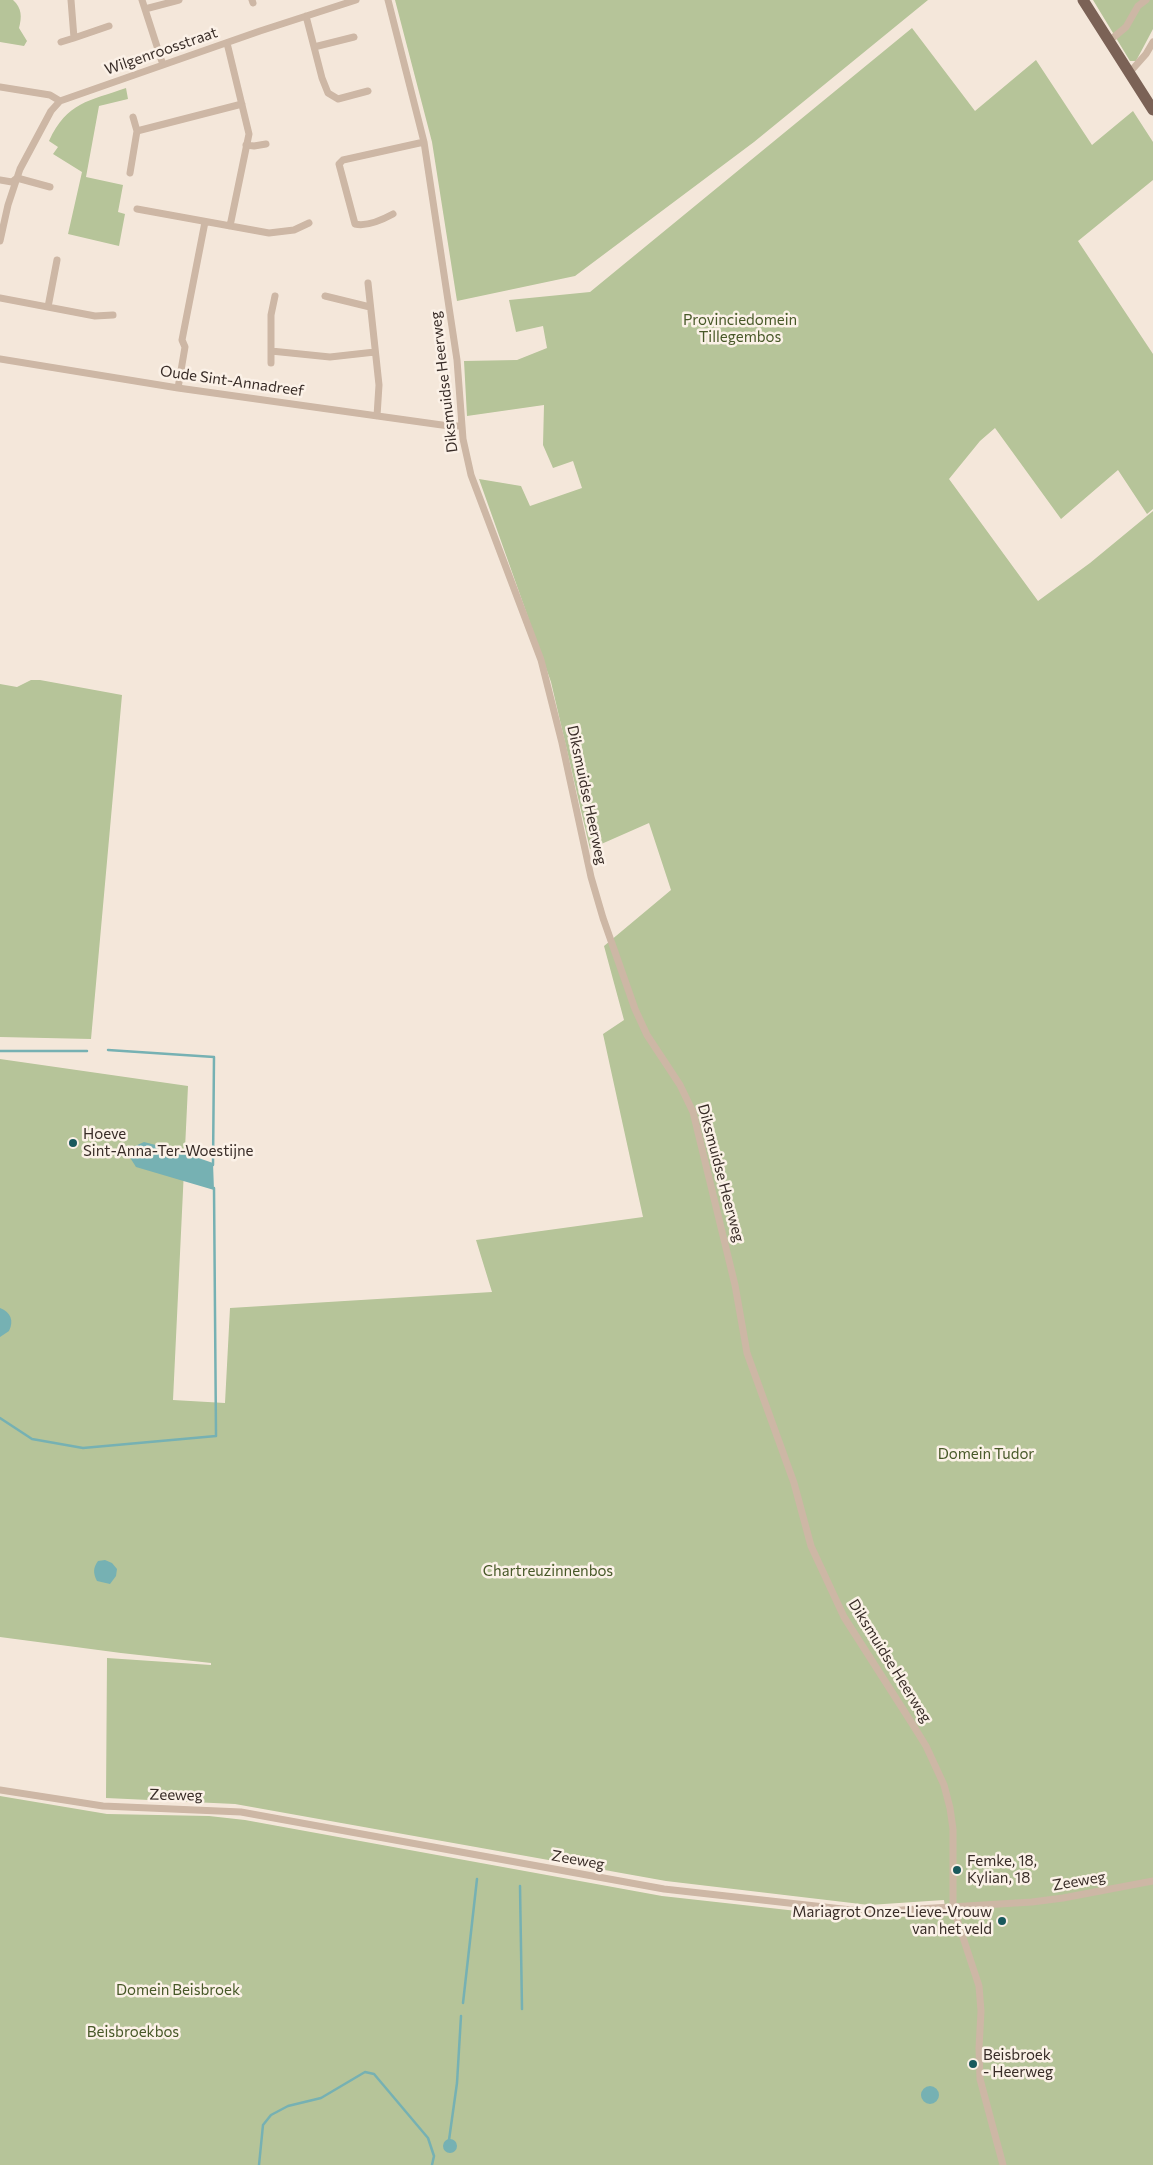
<!DOCTYPE html>
<style>
body{margin:0}
canvas{display:block;background:#f4e7da}
</style>
<canvas width="1153" height="2165"></canvas>
<script>
const c = document.querySelector('canvas').getContext('2d');
c.lineJoin = 'round';
function paint(path, color) { c.fillStyle = color; c.fill(path, 'evenodd'); }
function stroke(path, color, width, dash) { c.strokeStyle = color; c.lineWidth = width; c.lineCap = dash ? 'butt' : 'round'; c.setLineDash(dash || []); c.stroke(path); }
function write(font, color, halo, rows, align = 'center') {
  c.font = font + ' Commissioner,sans-serif'; c.lineWidth = 5; c.setLineDash([]); c.textBaseline = 'middle'; c.strokeStyle = halo; c.fillStyle = color; for (const [text, x, y, turn = 0] of rows) {
    c.save(); c.translate(x, y); c.rotate((+turn || 0) * Math.PI / 180); c.textAlign = isNaN(turn) ? turn : align; if (halo) c.strokeText(text, 0, 0); c.fillText(text, 0, 0); c.restore();
  }
}
paint(new Path2D(`
 M 0,0 L 13,0 C 22,8 22,17 19,28 L 27,41 L 24,46 L 0,42 Z
 M 395,0 L 928,0 L 754,142 L 575,276 L 457,301 L 432,142 Z
 M 1093,0 L 1153,0 L 1153,29 L 1136,61 L 1130,61 Z
 M 912,28 L 975,111 L 1036,60 L 1092,145 L 1133,111 L 1153,142 L 1153,180 L 1078,241 L 1153,354 L 1153,509 L 1147,514 L 1118,470 L 1061,519 L 995,428 L 980,441 L 949,479 L 1038,601 L 1090,563 L 1153,511 L 1153,2165 L 0,2165 L 0,1796 L 107,1814 L 209,1816 L 245,1820 L 662,1896 L 869,1919 L 946,1914 L 944,1900 L 869,1905 L 666,1881 L 235,1804 L 106,1798 L 107,1658 L 211,1665 L 211,1663 L 121,1653 L 0,1637 L 0,1059 L 188,1086 L 173,1400 L 225,1403 L 230,1308 L 492,1292 L 476,1240 L 643,1217 L 603,1034 L 624,1020 L 604,946 L 671,890 L 649,823 L 590,849 L 551,682 L 479,479 L 521,486 L 530,506 L 582,488 L 573,461 L 553,468 L 543,445 L 544,405 L 467,416 L 464,361 L 517,360 L 547,348 L 543,326 L 516,332 L 509,300 L 590,292 Z
 M 126,88 L 128,99 L 99,106 L 86,177 L 123,185 L 118,212 L 125,214 L 119,246 L 68,234 L 82,172 L 53,154 L 58,147 L 49,141 C 67,102 89,101 126,88 Z
 M 31,680 L 40,680 L 122,695 L 91,1039 L 0,1037 L 0,684 L 17,687 Z`), '#b6c499');
paint(new Path2D(`
 M 144,1142 L 175,1150 L 213,1163 L 214,1190 L 136,1167 L 129,1156 L 133,1147 Z
 M 0,1308 C 11,1312 14,1321 9,1331 L 0,1337 Z
 M 105,1560 L 112,1563 L 117,1569 L 116,1576 L 110,1584 L 97,1581 C 93,1573 93,1568 98,1561 Z
 M921 2095a9 9 0 1 1 18 0a9 9 0 1 1-18 0Z
 M443 2146a7 7 0 1 1 14 0a7 7 0 1 1-14 0Z`), '#76b1b3');
stroke(new Path2D(`
 M 108,1050 L 214,1057 L 213,1165
 M 0,1051 L 87,1051
 M 0,1418 L 32,1439 L 83,1448 L 216,1436 L 214,1188
 M 520,1886 L 522,2009
 M 463,2003 L 477,1879
 M 449,2140 L 457,2083 L 461,2016
 M 259,2165 L 263,2125 L 271,2115 L 288,2106 L 321,2098 L 365,2072 L 374,2074 L 428,2138 L 434,2156 L 432,2165`), '#76b1b3', 2.5);
stroke(new Path2D(`
 M 142,0 L 163,65
 M 252,0 L 253,3
 M 388,0 L 424,142 L 457,360 L 463,439 L 471,475 L 541,660 L 562,743 L 591,877 L 603,918 L 635,1009 L 647,1035 L 680,1085 L 693,1112 L 735,1285 L 747,1353 L 794,1483 L 811,1546 L 844,1617 L 913,1725 L 926,1746 L 944,1785 L 950,1808 L 953,1829 L 953,1907 L 979,1986 L 981,2011 L 979,2048 L 980,2079 L 1003,2165
 M 145,9 L 179,0
 M 306,16 L 322,78 L 328,93 L 338,99 L 368,91
 M 74,38 L 109,26
 M 1109,41 L 1126,27 L 1138,6 L 1146,0
 M 61,42 L 74,38 L 71,0
 M 227,43 L 249,134 L 230,226
 M 314,47 L 354,37
 M 1130,72 L 1146,54 L 1153,42
 M 0,87 L 50,95 L 60,101
 M 133,117 L 137,131
 M 246,145 L 254,146 L 266,144
 M 130,173 L 137,131 L 242,104
 M 0,180 L 12,182 L 17,178 L 50,187
 M 137,209 L 269,233 L 294,230 L 309,223
 M 393,214 C 382,220 367,227 355,224 L 339,164 L 343,160 L 424,142
 M 0,241 L 8,205 L 20,169 L 51,111 L 60,101 L 260,31 L 356,0
 M 368,283 L 379,385 L 377,416
 M 325,296 L 370,307
 M 0,298 L 95,316 L 113,315
 M 48,307 L 57,260
 M 271,351 L 330,357 L 375,352
 M 0,359 L 178,388 L 449,426 L 461,426
 M 271,363 L 271,315 L 275,296
 M 178,388 L 185,347 L 182,340 L 205,222
 M 0,1790 L 103,1806 L 241,1812 L 664,1889 L 869,1912 L 1032,1902 L 1063,1898 L 1153,1881`), '#cdb7a5', 7);
stroke(new Path2D(`
 M 1083,0 L 1153,110`), '#7b6256', 11);
for (const [x, y, r, color] of [
 [73,1143,5,"#19595d"],
 [957,1870,5,"#19595d"],
 [1002,1921,5,"#19595d"],
 [973,2064,5,"#19595d"]
]) { const dot = new Path2D(); dot.arc(x, y, r, 0, 2 * Math.PI); c.fillStyle = color; c.fill(dot); stroke(dot, '#fbf1e7', 2); }
write('15px', '#382c27', '#fbf1e7', [
 ["Wilgenroosstraat",161,51,-19],
 ["Oude Sint-Annadreef",232,381,8],
 ["Diksmuidse Heerweg",444,382,-97],
 ["Diksmuidse Heerweg",587,795,78],
 ["Diksmuidse Heerweg",721,1173,75],
 ["Diksmuidse Heerweg",890,1661,58],
 ["Zeeweg",176,1795,1],
 ["Zeeweg",578,1860,10],
 ["Zeeweg",1079,1881,-10]
]);
write('15px', '#475828', '#fbf1e7', [
 ["Provinciedomein",740,320],
 ["Tillegembos",740,337],
 ["Domein Tudor",986,1454],
 ["Chartreuzinnenbos",548,1571],
 ["Domein Beisbroek",178,1990],
 ["Beisbroekbos",133,2032]
]);
write('15px', '#382c27', '#fbf1e7', [
 ["Hoeve",83,1134],
 ["Sint-Anna-Ter-Woestijne",83,1151],
 ["Femke, 18,",967,1861],
 ["Kylian, 18",967,1878],
 ["Mariagrot Onze-Lieve-Vrouw",992,1912,"right"],
 ["van het veld",992,1929,"right"],
 ["Beisbroek",983,2055],
 ["- Heerweg",983,2072]
], 'left');
</script>
